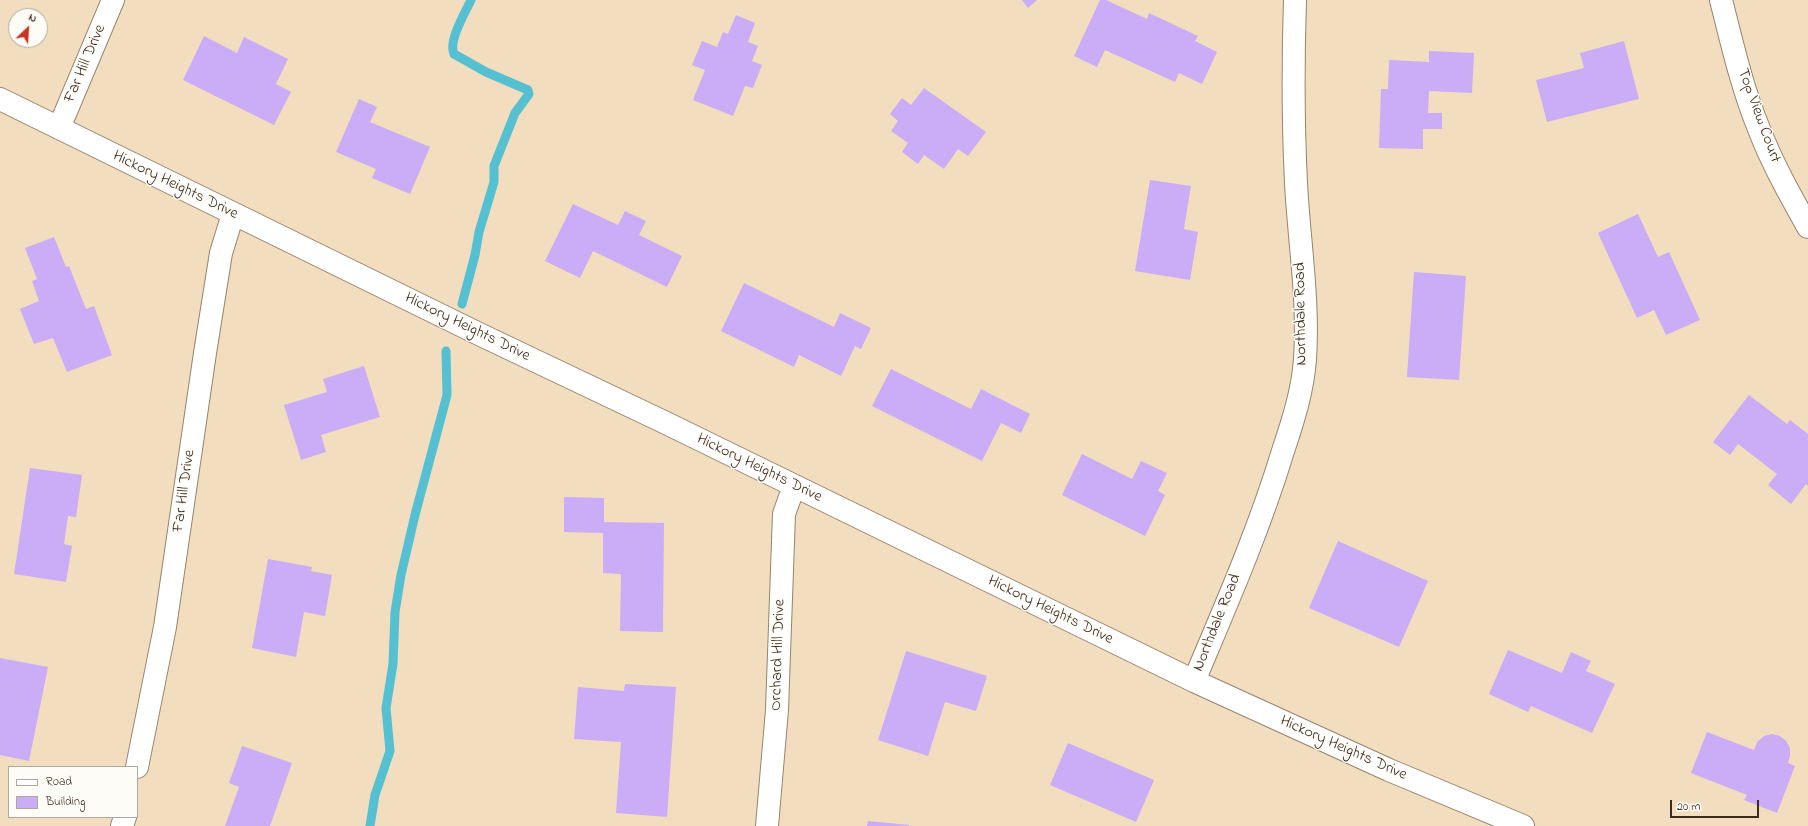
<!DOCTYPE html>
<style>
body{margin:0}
#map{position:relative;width:1808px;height:826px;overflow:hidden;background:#f2ddbf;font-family:"Indie Flower",sans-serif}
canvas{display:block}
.legend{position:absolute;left:8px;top:766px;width:130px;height:52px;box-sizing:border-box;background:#fdfcf7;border:1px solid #afa8a0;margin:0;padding:5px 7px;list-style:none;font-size:12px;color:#3b2a1e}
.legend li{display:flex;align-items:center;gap:8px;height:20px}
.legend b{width:20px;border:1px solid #afa8a0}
.north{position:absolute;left:8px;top:8px;width:40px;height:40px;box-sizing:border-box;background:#fdfcf7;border:1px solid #afa8a0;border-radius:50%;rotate:25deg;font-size:11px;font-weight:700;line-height:16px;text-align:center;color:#3b2a1e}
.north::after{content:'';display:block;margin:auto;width:14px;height:18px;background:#c8321e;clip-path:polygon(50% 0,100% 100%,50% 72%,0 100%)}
.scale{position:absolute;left:1670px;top:800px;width:89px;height:18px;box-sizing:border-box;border:2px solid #3b2a1e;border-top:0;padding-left:5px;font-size:12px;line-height:14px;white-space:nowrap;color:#3b2a1e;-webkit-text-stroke:3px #fdfcf7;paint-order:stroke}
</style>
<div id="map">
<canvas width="1808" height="826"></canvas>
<ul class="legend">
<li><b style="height:5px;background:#fff"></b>Road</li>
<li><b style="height:11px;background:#cbacf7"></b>Building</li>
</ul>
<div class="north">N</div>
<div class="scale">20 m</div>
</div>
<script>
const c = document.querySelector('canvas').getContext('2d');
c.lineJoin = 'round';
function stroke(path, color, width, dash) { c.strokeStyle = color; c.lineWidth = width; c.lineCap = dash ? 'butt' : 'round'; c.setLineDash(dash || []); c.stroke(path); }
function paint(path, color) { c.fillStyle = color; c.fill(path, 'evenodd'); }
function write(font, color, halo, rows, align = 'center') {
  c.font = font + ' "Indie Flower",sans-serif'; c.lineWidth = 3; c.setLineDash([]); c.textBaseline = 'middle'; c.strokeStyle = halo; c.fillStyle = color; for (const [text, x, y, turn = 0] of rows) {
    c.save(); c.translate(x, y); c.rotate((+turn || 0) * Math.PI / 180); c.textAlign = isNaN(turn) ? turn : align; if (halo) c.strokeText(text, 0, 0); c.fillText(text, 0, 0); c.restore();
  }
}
stroke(new Path2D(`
 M 462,304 L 475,255 L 479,232 L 494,182 L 494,166 L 515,113 L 529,94 L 528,90 L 486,72 L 454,54 C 448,41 465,13 471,0
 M 370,826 L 375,795 L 390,751 L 386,708 L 393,664 L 395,612 L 401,575 L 415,515 L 447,395 L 446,351`), '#55c0d1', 9);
paint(new Path2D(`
 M 1022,0 L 1037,0 L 1028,8 Z
 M 1100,0 L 1106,0 L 1147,19 L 1149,13 L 1198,36 L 1195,41 L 1217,52 L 1202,84 L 1179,73 L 1175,82 L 1105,50 L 1097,67 L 1074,56 Z
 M 736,15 L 755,23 L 748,42 L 758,46 L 752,61 L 762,65 L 753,88 L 745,86 L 733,116 L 693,100 L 705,70 L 692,65 L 702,41 L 717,47 L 723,32 L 728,34 Z
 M 204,36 L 237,53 L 244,37 L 288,59 L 276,84 L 291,92 L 274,125 L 183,80 Z
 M 1624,41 L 1639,99 L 1547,122 L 1536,80 L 1584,68 L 1580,53 Z
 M 1429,51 L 1474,53 L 1472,93 L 1429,91 L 1428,113 L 1442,113 L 1442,129 L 1423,129 L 1423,149 L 1379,148 L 1381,89 L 1388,89 L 1389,60 L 1429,62 Z
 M 924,88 L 986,132 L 968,156 L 958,149 L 944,169 L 924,155 L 918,164 L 902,152 L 908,143 L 891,131 L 898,121 L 890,114 L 902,98 L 911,105 Z
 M 359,99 L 377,107 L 370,122 L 430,147 L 410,194 L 372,178 L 376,169 L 336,152 Z
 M 1150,180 L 1191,186 L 1184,229 L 1198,232 L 1190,280 L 1135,271 Z
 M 573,204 L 618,225 L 625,211 L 646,221 L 639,235 L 682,256 L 667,287 L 593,251 L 580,278 L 545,261 Z
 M 1638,214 L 1658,257 L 1669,252 L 1700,320 L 1666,335 L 1654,310 L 1637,318 L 1598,233 Z
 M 54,237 L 66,267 L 69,266 L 86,309 L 94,306 L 112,355 L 67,372 L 53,338 L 34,344 L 20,309 L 39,301 L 32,281 L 37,279 L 25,248 Z
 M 1414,272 L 1466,276 L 1459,380 L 1407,377 Z
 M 744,283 L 834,327 L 840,313 L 871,328 L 861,349 L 855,346 L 841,376 L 799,355 L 794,367 L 721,331 Z
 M 364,366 L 380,417 L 321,435 L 326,452 L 301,460 L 284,405 L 327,392 L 323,379 Z
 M 891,369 L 971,409 L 981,389 L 1030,414 L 1021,433 L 1001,423 L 982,461 L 872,406 Z
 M 1749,395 L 1787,424 L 1790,420 L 1808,434 L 1808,486 L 1806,484 L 1791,504 L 1768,485 L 1777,474 L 1738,444 L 1730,455 L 1713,442 Z
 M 1082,454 L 1132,479 L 1141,461 L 1167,473 L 1158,491 L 1165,495 L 1145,536 L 1062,495 Z
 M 30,468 L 82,475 L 76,517 L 68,516 L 64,544 L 72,546 L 66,582 L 14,574 Z
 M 564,497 L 604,498 L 604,522 L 664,523 L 663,632 L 620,631 L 621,574 L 603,573 L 603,533 L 564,532 Z
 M 1338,541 L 1428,581 L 1399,647 L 1309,608 Z
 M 268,559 L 312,567 L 311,571 L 332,575 L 325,616 L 304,612 L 296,657 L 252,648 Z
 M 1508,650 L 1562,673 L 1571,652 L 1591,661 L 1586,671 L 1615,684 L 1592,733 L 1531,706 L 1528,712 L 1489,694 Z
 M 906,651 L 987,676 L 976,711 L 945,702 L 928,756 L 878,740 Z
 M 0,658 L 48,667 L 29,761 L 0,755 Z
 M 625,684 L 676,687 L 667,817 L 616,813 L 621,742 L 574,739 L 578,687 L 624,691 Z
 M 1707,732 L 1754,750 L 1757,742 L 1764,736 L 1772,734 L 1780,736 L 1786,741 L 1790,748 L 1790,756 L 1788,763 L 1795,766 L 1777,813 L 1744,800 L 1747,795 L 1691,773 Z
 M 1068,743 L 1154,780 L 1136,822 L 1050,785 Z
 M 242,746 L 292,763 L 270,826 L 225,826 L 239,787 L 229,783 Z
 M 868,821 L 909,825 L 909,826 L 867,826 Z`), '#cbacf7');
const street = new Path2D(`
 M 1721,0 C 1732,43 1742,88 1759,129 C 1772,163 1790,195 1808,227
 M 0,99 L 479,334 L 666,423 L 1194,681 L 1389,770 L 1523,826
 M 59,128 L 113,0
 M 1194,681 C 1226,605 1259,530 1283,451 C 1293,421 1303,390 1305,359 C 1309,300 1299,241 1296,183 C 1293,122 1293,61 1295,0
 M 137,767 L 165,627 L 205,353 L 221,253 L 233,214
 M 122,826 L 125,817
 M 767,826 L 777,710 L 784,514 L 794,486`);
stroke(street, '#96846e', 24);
stroke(street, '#fff', 22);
write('16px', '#3b2a1e', '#fdfcf7', [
 ["Far Hill Drive",86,64,-67],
 ["Top View Court",1758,116,70],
 ["Hickory Heights Drive",175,186,26],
 ["Northdale Road",1302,314,-91],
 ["Hickory Heights Drive",467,328,26],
 ["Hickory Heights Drive",759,469,26],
 ["Far Hill Drive",185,491,-82],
 ["Hickory Heights Drive",1050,611,26],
 ["Northdale Road",1218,623,-68],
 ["Orchard Hill Drive",779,655,-88],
 ["Hickory Heights Drive",1343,749,24]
]);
</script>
